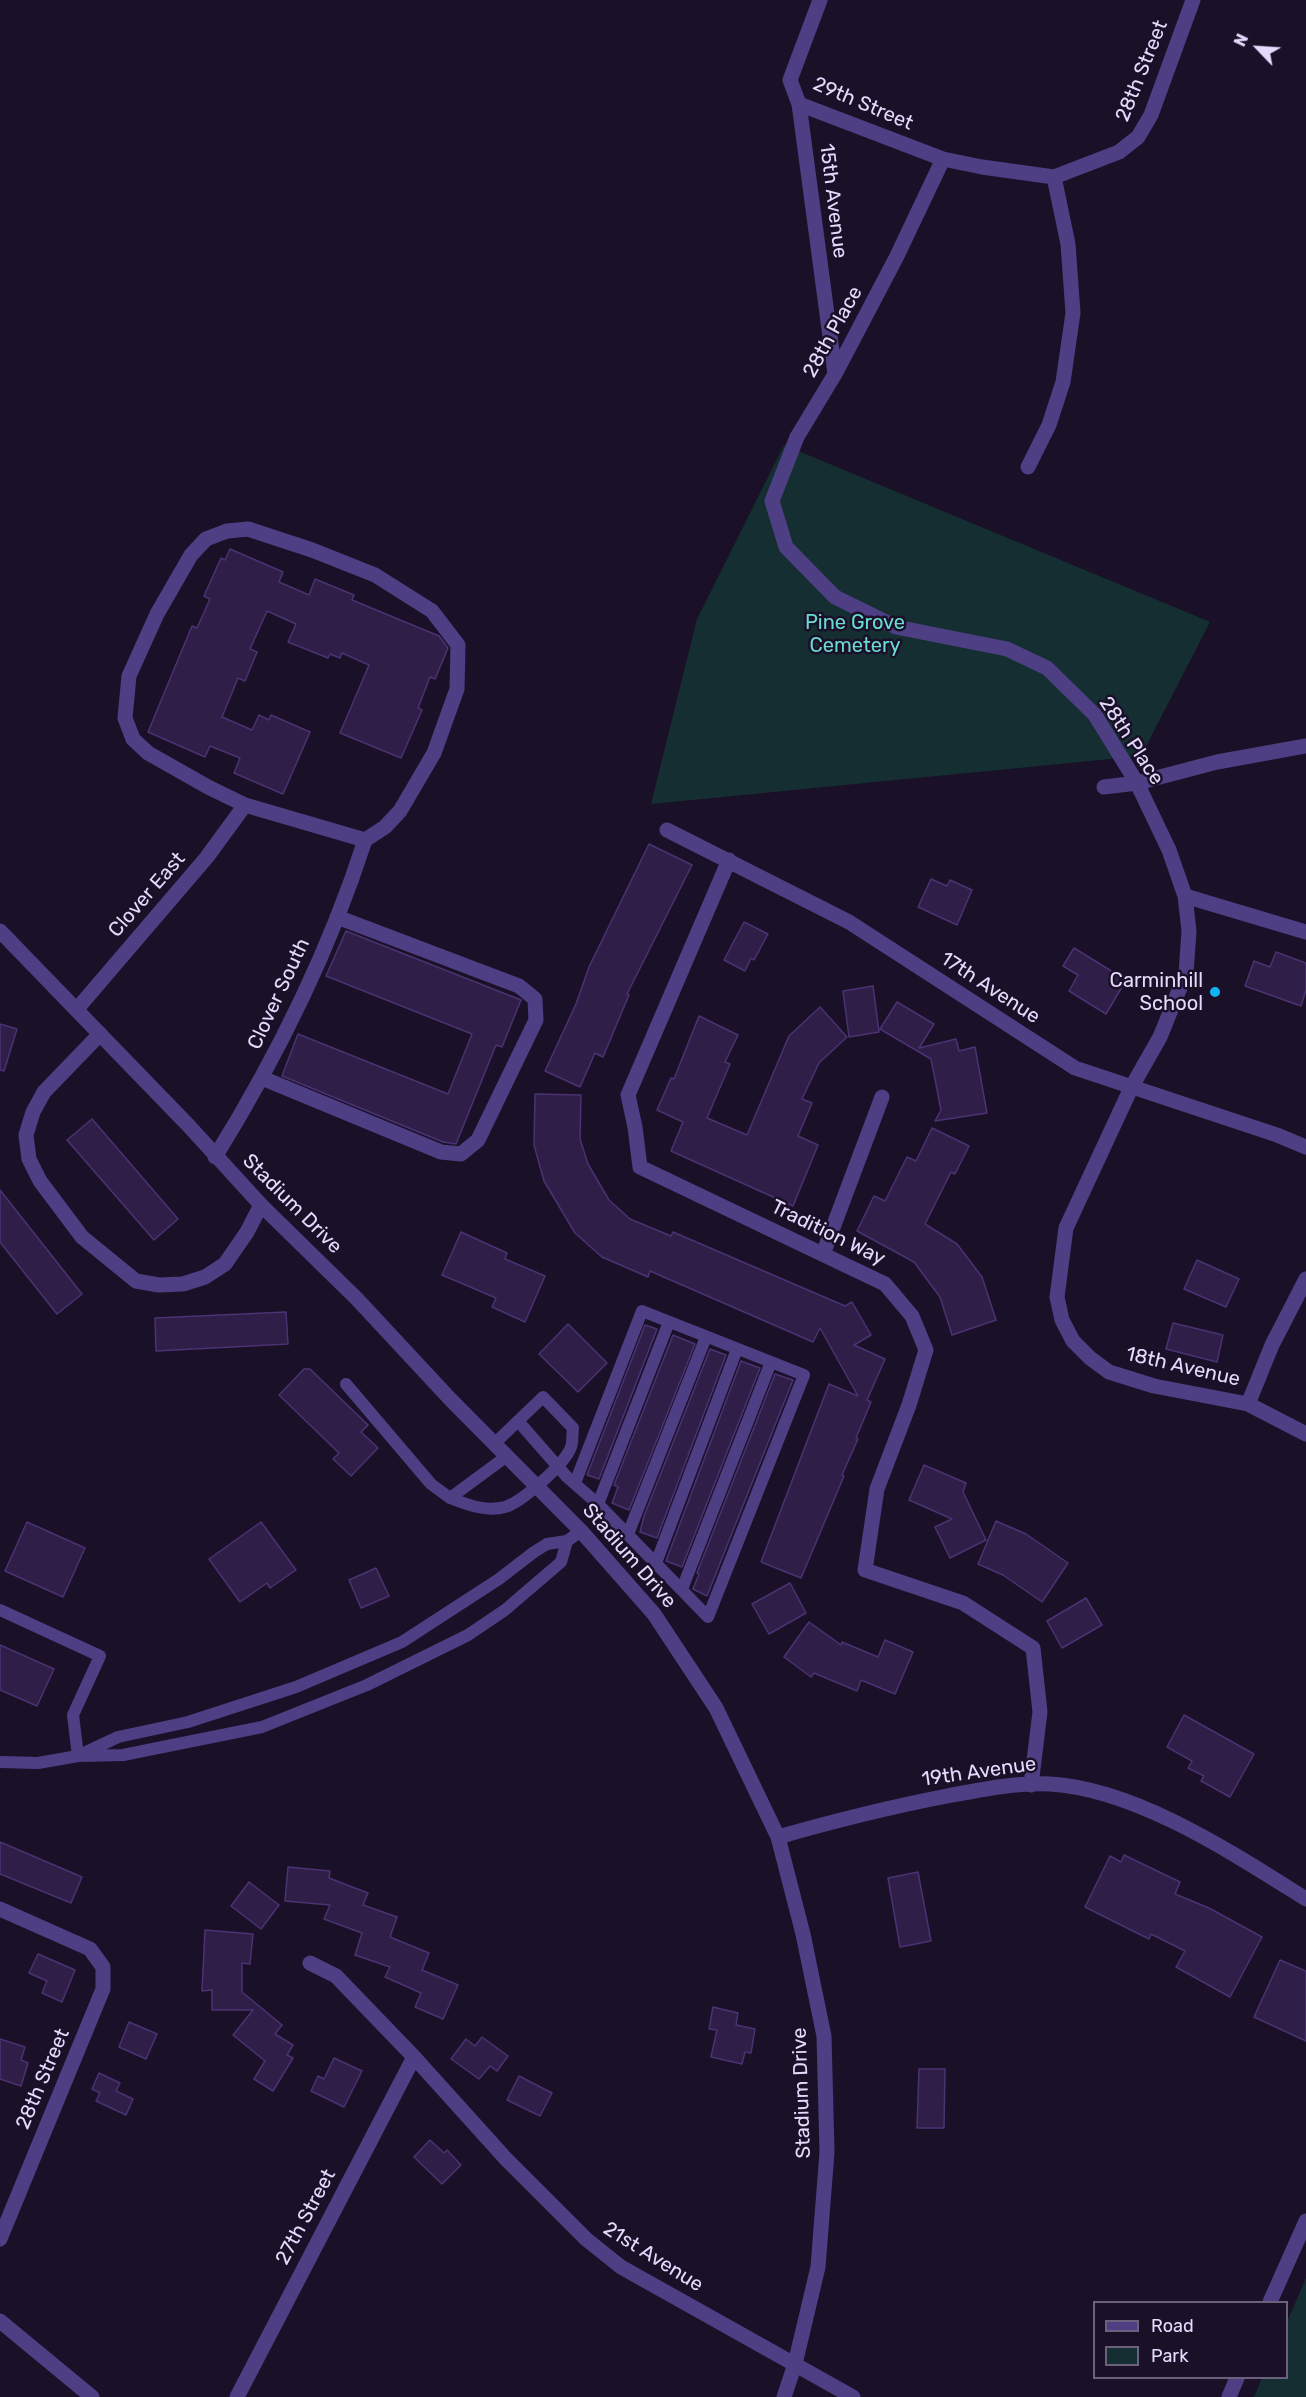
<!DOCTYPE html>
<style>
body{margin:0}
#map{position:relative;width:1306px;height:2397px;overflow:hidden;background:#1a1128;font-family:Rubik,sans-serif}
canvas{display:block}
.legend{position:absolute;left:1093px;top:2301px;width:195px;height:78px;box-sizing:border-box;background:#1a1128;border:2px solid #6b617d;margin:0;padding:8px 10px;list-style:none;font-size:18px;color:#e5dafd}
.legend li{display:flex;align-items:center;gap:12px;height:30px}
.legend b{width:30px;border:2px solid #6b617d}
.north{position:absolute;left:1228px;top:18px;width:60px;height:60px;-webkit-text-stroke:4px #1a1128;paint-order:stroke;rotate:295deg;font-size:16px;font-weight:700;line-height:24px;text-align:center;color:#e5dafd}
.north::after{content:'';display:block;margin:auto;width:21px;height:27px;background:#e5dafd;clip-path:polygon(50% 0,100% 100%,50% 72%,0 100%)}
</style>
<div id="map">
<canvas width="1306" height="2397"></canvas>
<ul class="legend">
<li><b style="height:8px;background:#4e3f85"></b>Road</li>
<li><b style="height:16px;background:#152e32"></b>Park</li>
</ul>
<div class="north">N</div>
</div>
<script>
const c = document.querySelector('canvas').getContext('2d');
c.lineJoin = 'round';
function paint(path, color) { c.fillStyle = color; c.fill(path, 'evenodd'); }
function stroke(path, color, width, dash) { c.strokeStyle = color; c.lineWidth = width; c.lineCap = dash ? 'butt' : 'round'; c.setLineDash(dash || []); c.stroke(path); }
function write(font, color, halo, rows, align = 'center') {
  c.font = font + ' Rubik,sans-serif'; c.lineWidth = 5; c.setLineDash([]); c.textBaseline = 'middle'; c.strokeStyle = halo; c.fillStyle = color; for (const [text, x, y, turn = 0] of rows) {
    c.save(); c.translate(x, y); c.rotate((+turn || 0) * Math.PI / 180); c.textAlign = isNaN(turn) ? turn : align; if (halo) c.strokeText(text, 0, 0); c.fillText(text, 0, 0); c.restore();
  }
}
paint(new Path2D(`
 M 784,445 L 1210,622 L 1141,756 L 651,804 L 697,619 Z
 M 1306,2278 L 1306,2397 L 1254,2397 L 1262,2378 L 1286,2378 L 1287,2322 Z`), '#152e32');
const building = new Path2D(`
 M 230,549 L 283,572 L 279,582 L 309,595 L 315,579 L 354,595 L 352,600 L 439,636 L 448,648 L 435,679 L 430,677 L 418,708 L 422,710 L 401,758 L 340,733 L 369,665 L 342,653 L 340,658 L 330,654 L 328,658 L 288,642 L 296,624 L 267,611 L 250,649 L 257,652 L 245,681 L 238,678 L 222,717 L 252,730 L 259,715 L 269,720 L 271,715 L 310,732 L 283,794 L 234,773 L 240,758 L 210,746 L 205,757 L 148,732 L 192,626 L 197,628 L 210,599 L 204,596 L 221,558 L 225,560 Z
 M 649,844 L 692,865 L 627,994 L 629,995 L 603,1057 L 595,1053 L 580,1087 L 545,1071 L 576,1004 L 589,967 Z
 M 931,879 L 947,886 L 950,880 L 972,890 L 957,925 L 918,907 Z
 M 744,922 L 768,934 L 754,960 L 751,958 L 745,971 L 724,960 Z
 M 346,931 L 521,1000 L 502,1047 L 496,1045 L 456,1144 L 443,1142 L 282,1076 L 298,1034 L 448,1094 L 472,1034 L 326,976 Z
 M 1074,948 L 1126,980 L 1106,1014 L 1069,991 L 1078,975 L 1063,966 Z
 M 1276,952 L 1306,963 L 1306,990 L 1301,1006 L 1245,986 L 1254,961 L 1270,967 Z
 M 873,986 L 879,1032 L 849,1037 L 843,991 Z
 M 897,1002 L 934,1024 L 919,1048 L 956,1039 L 959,1051 L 975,1047 L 987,1113 L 935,1121 L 941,1110 L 931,1059 L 880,1029 Z
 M 820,1007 L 847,1037 L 819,1063 L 802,1099 L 812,1103 L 798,1136 L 818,1145 L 793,1206 L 671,1151 L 683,1122 L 657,1110 L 671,1078 L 674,1079 L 699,1016 L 738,1035 L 725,1062 L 730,1064 L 707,1118 L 747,1135 L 789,1036 Z
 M 0,1024 L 17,1029 L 4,1071 L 0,1070 Z
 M 535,1094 L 581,1095 L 580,1139 L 588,1164 L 609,1200 L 630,1219 L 671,1236 L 673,1232 L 845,1306 L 852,1302 L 871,1335 L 854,1345 L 885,1359 L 867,1400 L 871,1402 L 856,1438 L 858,1439 L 842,1475 L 844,1476 L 801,1578 L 761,1562 L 829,1384 L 858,1396 L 820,1328 L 813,1342 L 650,1271 L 648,1277 L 602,1257 L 575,1233 L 544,1181 L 534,1145 Z
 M 92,1119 L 178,1219 L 154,1240 L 67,1140 Z
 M 932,1128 L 969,1146 L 955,1174 L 951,1172 L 925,1224 L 957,1244 L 982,1277 L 996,1320 L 952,1335 L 940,1297 L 914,1262 L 857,1231 L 874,1196 L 885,1201 L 907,1157 L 916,1161 Z
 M 0,1190 L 82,1294 L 57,1314 L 0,1242 Z
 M 461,1232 L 507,1253 L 505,1259 L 545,1276 L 525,1322 L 492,1307 L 496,1298 L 442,1275 Z
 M 1197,1260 L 1239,1279 L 1226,1307 L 1184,1289 Z
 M 286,1312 L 288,1344 L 156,1351 L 155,1318 Z
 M 1173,1323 L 1223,1335 L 1217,1362 L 1166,1349 Z
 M 568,1324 L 607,1363 L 578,1392 L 539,1354 Z
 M 645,1325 L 657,1329 L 599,1479 L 587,1475 Z
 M 673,1335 L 695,1344 L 629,1510 L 612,1503 L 618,1487 L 614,1485 Z
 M 710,1349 L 726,1355 L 657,1538 L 640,1532 L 644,1516 Z
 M 741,1361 L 760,1368 L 682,1567 L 666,1561 Z
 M 304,1369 L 310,1369 L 368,1425 L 361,1432 L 378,1448 L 351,1476 L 333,1459 L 339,1453 L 279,1395 Z
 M 775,1374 L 793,1380 L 707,1596 L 693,1589 L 699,1574 L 697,1573 Z
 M 924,1465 L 966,1483 L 963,1492 L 986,1540 L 950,1558 L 935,1527 L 952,1519 L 909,1500 Z
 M 996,1521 L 1026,1534 L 1068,1563 L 1042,1602 L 1003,1575 L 978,1564 Z
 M 27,1522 L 85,1548 L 63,1597 L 5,1571 Z
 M 261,1522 L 296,1570 L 270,1588 L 267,1583 L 240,1602 L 209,1559 Z
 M 376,1568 L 389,1596 L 361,1608 L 349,1580 Z
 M 790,1583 L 806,1613 L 769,1634 L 752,1604 Z
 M 1086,1598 L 1102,1625 L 1062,1648 L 1047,1621 Z
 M 809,1622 L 841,1645 L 842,1642 L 878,1657 L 885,1640 L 913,1652 L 895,1694 L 861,1680 L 857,1691 L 814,1673 L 811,1677 L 784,1657 Z
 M 0,1645 L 54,1669 L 37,1706 L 0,1690 Z
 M 1184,1715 L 1254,1754 L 1230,1797 L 1201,1781 L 1204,1776 L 1188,1768 L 1192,1761 L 1167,1747 Z
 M 0,1842 L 82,1877 L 71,1903 L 0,1874 Z
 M 1124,1855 L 1180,1882 L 1175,1894 L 1209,1908 L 1262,1937 L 1230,1997 L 1176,1967 L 1185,1951 L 1151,1934 L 1149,1939 L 1085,1907 L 1110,1856 L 1121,1862 Z
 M 288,1867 L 330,1871 L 329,1878 L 368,1893 L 363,1905 L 397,1917 L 390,1937 L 429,1953 L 422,1970 L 458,1985 L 443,2019 L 415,2007 L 421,1993 L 385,1977 L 390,1967 L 355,1955 L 362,1933 L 324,1919 L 330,1905 L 285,1901 Z
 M 918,1872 L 931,1941 L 900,1947 L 888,1878 Z
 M 249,1882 L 279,1905 L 261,1929 L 231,1906 Z
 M 205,1930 L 253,1934 L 250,1964 L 242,1963 L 242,1992 L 282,2025 L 275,2034 L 293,2045 L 287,2055 L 293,2058 L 273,2091 L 254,2079 L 265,2061 L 233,2035 L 253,2010 L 212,2010 L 212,1990 L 202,1991 Z
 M 38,1954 L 75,1970 L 62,2002 L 42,1993 L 47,1981 L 29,1973 Z
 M 1280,1960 L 1306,1971 L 1306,2041 L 1254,2017 Z
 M 713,2007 L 738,2013 L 736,2025 L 755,2029 L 751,2053 L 745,2052 L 742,2064 L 711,2057 L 717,2030 L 709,2029 Z
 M 129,2022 L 157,2034 L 146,2059 L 119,2047 Z
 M 482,2037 L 508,2056 L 497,2071 L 490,2066 L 479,2079 L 451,2059 L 466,2039 L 475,2046 Z
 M 0,2039 L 25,2047 L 21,2060 L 28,2063 L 21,2086 L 0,2079 Z
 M 334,2058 L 362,2071 L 344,2107 L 311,2091 L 318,2076 L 324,2079 Z
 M 919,2069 L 945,2069 L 944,2128 L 917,2128 Z
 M 99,2073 L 120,2083 L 116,2091 L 133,2099 L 126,2115 L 96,2101 L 100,2093 L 92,2089 Z
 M 519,2076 L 552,2093 L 540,2116 L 507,2100 Z
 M 430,2140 L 444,2153 L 447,2150 L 461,2165 L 442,2184 L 414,2157 Z`);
paint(building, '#2f1e48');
stroke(building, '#4b3273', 1.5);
stroke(new Path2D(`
 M 346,1384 L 431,1484 L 450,1498 L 507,1456
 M 518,1421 L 567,1477 L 598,1504 L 708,1617 L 804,1375 L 642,1311 L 575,1483
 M 450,1498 C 468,1505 486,1512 505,1507 C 522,1502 565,1464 571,1447 C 573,1442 572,1434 573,1428 L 543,1397 L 495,1443
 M 598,1504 L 669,1322
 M 628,1534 L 706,1337
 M 656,1563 L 737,1349
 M 682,1589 L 771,1362
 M 0,1610 L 100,1656 L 73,1715 L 78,1756
 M 82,1754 L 118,1737 L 188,1722 L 296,1687 L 402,1642 L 499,1579 L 534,1552 L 547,1544 L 567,1541 L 581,1531
 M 0,1762 L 38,1763 L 78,1756 L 123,1755 L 262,1727 L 367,1685 L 468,1635 L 505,1610 L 561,1562 L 567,1541`), '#4e3f85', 12);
stroke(new Path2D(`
 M 820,0 L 790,80 L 799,104 L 943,159 L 982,167 L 1054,177 L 1119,152 L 1138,137 L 1151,115 L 1193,0
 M 799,104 L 835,374
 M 943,159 L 896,258 L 835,374 L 797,437 L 772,501 L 786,547 L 835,597 L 896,627 L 1007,649 L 1047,668 L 1095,715 L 1137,783 L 1169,850 L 1185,896 L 1189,931 L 1186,973 L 1160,1037 L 1131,1088 L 1066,1228 L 1057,1297 L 1062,1320 L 1073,1341 L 1090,1358 L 1109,1372 L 1154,1386 L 1248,1404 L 1306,1434
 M 1028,467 L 1049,425 L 1063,382 L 1073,313 L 1068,244 L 1054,177
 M 248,529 L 312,550 L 375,575 L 432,611 L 458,645 L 457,689 L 434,753 L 400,811 L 385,827 L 365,840 L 245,805 L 208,787 L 148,753 L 133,739 L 125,718 L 129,676 L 157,614 L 191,555 L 206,539 L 227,531 Z
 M 1104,787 L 1137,783 L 1217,762 L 1306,746
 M 667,830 L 849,922 L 1075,1068 L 1277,1135 L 1306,1147
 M 729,860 L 628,1095 L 635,1127 L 640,1167 L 885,1284 L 912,1316 L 926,1350 L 909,1405 L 877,1489 L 865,1570 L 963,1603 L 1033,1648 L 1040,1712 L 1031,1785
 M 1185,896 L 1306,932
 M 77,1009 L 207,857 L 245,805
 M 100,1034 L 44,1092 L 33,1112 L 26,1135 L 29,1159 L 40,1181 L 82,1237 L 136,1281 L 159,1285 L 183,1284 L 205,1277 L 225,1264 L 247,1232 L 261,1205
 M 262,1078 L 441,1152 L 461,1154 L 478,1140 L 536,1020 L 535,999 L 519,986 L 337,917
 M 215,1157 C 277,1057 329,952 365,840
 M 823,1254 L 882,1097
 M 1248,1404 L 1272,1345 L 1306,1279
 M 778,1837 C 834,1821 890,1807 947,1796 C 979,1790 1018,1782 1050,1784 C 1137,1789 1234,1854 1306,1899
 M 0,1909 L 90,1949 L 103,1967 L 103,1989 L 0,2239
 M 310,1963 L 336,1976 L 414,2057 L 506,2159 L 586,2239 L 621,2267 L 853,2397
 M 1270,2302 L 1306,2221
 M 0,2321 L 92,2397
 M 237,2397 L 414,2057
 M 1229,2397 L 1237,2378`), '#4e3f85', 15);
stroke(new Path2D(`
 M 0,931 L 188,1125 L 261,1205 L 357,1299 L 451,1400 L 581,1531 L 654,1614 L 716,1708 L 778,1837 L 803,1934 L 824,2036 L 827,2152 L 818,2267 L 795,2364 L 784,2397`), '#4e3f85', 15);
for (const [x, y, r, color] of [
 [1215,992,6,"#10b3f3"]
]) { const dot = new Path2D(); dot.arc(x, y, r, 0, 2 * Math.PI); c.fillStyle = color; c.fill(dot); stroke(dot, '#1a1128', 2); }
write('20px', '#e5dafd', '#1a1128', [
 ["28th Street",1142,71,-68],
 ["29th Street",863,104,23],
 ["15th Avenue",833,201,83],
 ["28th Place",833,332,-61],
 ["28th Place",1131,741,57],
 ["Clover East",147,895,-49],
 ["17th Avenue",990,988,33],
 ["Clover South",279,994,-65],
 ["Stadium Drive",292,1204,45],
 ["Tradition Way",828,1233,26],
 ["18th Avenue",1183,1367,13],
 ["Stadium Drive",629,1556,49],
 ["19th Avenue",979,1772,-8],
 ["28th Street",43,2079,-67],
 ["Stadium Drive",802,2093,-92],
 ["27th Street",306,2217,-62],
 ["21st Avenue",653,2257,32]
]);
write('20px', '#69dbd3', '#1a1128', [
 ["Pine Grove",855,623],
 ["Cemetery",855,646]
]);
write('20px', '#e5dafd', '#1a1128', [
 ["Carminhill",1203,981],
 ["School",1203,1004]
], 'right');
</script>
